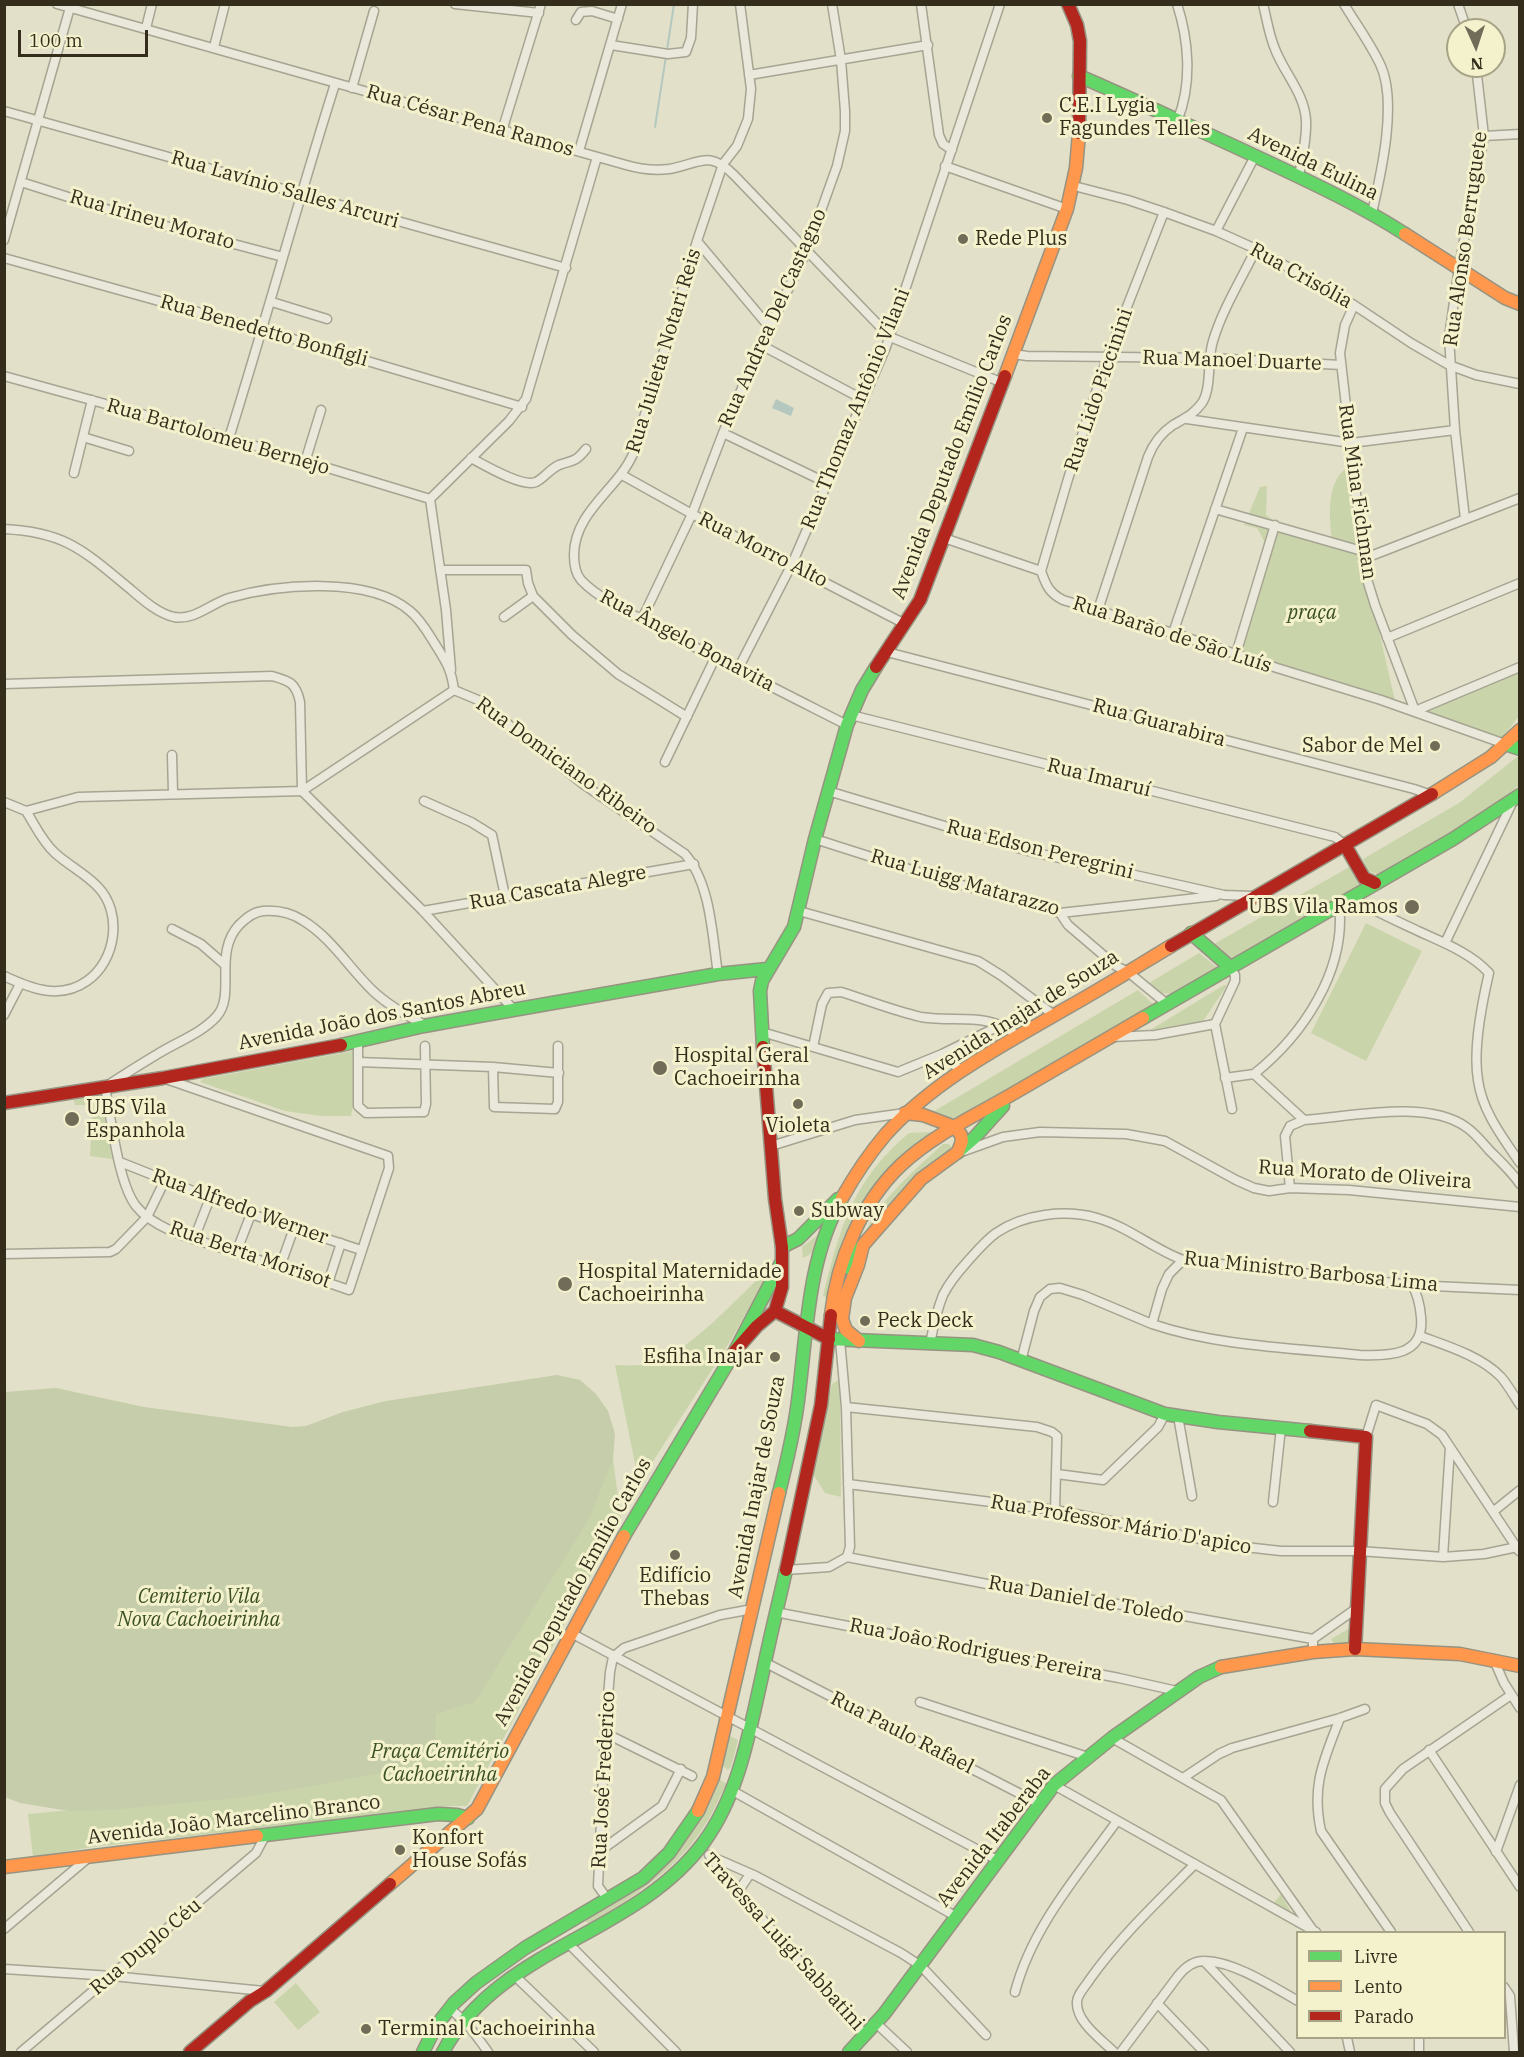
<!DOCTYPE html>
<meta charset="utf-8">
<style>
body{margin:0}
#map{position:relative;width:1524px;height:2057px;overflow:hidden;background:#e2e0c8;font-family:"IBM Plex Serif",serif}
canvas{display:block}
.frame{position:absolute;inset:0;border:6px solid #342d1c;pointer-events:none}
.legend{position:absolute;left:1296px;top:1931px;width:210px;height:108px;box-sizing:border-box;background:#f4f1cd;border:2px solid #a7a386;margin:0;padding:8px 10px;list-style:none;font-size:18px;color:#342d1c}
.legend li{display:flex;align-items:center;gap:12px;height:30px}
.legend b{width:30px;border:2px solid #a7a386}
.north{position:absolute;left:1446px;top:18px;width:60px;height:60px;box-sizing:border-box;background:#f4f1cd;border:2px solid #a7a386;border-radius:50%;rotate:177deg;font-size:16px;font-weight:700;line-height:24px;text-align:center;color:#342d1c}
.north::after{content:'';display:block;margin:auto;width:21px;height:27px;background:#716c58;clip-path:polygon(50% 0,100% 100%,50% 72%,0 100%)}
.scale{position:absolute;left:18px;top:30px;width:130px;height:27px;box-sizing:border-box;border:3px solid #342d1c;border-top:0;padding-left:8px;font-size:18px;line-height:21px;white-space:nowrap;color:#342d1c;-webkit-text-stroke:4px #f4f1cd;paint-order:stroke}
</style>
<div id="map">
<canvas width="1524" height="2057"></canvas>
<div class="frame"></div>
<ul class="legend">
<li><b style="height:8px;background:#63d668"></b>Livre</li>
<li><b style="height:8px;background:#ff974d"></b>Lento</li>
<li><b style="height:8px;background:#b3261e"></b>Parado</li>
</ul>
<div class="north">N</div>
<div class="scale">100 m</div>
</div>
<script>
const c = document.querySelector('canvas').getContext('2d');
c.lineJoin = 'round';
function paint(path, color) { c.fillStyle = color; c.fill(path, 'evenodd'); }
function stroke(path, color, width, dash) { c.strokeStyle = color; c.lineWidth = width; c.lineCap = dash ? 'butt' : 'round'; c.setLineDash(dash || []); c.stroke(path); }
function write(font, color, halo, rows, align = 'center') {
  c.font = font + ' "IBM Plex Serif",serif'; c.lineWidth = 6; c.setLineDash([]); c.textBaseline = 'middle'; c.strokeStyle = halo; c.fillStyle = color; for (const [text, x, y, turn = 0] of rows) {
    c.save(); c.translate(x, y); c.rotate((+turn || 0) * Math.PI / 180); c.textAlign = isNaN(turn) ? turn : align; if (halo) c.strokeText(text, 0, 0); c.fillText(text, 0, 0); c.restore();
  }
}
paint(new Path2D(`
 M 1350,466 L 1360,548 L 1395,701 L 1241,659 L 1264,541 L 1257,528 L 1244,525 L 1260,487 L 1267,486 L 1266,515 L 1280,525 L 1332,539 C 1329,517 1326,478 1350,466 Z
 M 1519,673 L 1519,716 L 1496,745 L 1413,713 Z
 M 1517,757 L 1519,758 L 1519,785 C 1479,822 1428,848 1381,876 L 1368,871 L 1363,859 L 1459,803 Z
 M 1351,866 L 1363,883 L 1231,961 L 1214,944 Z
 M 1366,923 L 1422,951 L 1366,1061 L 1311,1033 Z
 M 1199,953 L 1218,968 L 1175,994 L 1159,993 L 1149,983 Z
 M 1224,985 L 1226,985 L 1226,987 L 1203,1021 L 1150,1030 Z
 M 1138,990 L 1153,1004 L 956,1123 L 926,1116 Z
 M 353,1051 L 354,1102 L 351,1116 L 321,1116 L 285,1111 L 200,1082 L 203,1079 Z
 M 96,1096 L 101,1099 L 112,1159 L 90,1156 L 93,1105 L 75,1105 L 74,1100 Z
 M 929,1132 L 936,1135 L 864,1207 L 833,1270 L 826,1297 L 823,1296 C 840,1227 853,1180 909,1133 Z
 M 943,1144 L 949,1144 L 953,1148 L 883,1223 L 843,1287 C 851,1263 861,1236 875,1215 C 893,1188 919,1166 943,1144 Z
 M 823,1231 C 819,1243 815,1253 803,1258 L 802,1247 Z
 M 758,1279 L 764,1281 L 731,1340 L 639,1483 L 615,1365 C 626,1365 638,1366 648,1364 C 684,1357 731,1304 758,1279 Z
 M 840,1379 L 841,1497 L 825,1493 L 813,1474 L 832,1384 Z
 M 613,1459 L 621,1519 L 467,1806 L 452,1806 L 363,1820 L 287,1825 L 93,1847 L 33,1857 L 28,1814 L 125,1805 L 532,1601 Z
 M 1350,1628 L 1350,1647 L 1336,1647 L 1331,1639 Z
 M 730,1736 L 738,1740 L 731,1767 L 728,1770 L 722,1765 Z
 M 719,1779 L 727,1784 C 719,1797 714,1812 705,1825 C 677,1870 634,1896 590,1923 L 587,1923 L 585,1919 L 632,1889 Z
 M 1281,1894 L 1301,1930 L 1267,1911 Z
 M 296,1983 L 320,2012 L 298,2030 L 274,2002 Z`), '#cad4aa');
paint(new Path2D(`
 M 557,1375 L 580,1380 L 596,1394 L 608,1411 L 615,1434 L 613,1459 L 589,1519 L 475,1702 L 436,1714 L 435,1748 L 392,1771 L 302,1788 L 237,1798 L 111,1810 L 69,1811 L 20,1803 L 5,1797 L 5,1392 L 56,1388 L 144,1407 L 292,1427 L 306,1426 L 343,1412 L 386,1401 Z`), '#c6cdaa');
paint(new Path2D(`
 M 776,399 L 794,408 L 791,416 L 772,408 Z`), '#b4c8c0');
stroke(new Path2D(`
 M 667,50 L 674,4
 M 655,127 L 666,56`), '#b4c8c0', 2);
const street = new Path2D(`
 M 57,4 L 626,165 C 640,169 654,171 669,169 C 699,164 708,149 734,175 L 890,337 L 1003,383
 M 455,4 L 539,13
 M 740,4 L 751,89 L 748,119 L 737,146 L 723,164 L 697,241 L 633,454 C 618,489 574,512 574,555 C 574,564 575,573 581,580 C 601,601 638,617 663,630 C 724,663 786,694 847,725
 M 921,4 L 939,135 L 943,144 L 952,150
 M 1177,4 C 1189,41 1192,83 1178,119
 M 1263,4 C 1267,20 1269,35 1275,49 C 1284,73 1305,94 1306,121 C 1307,139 1302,158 1299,176
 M 1344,4 C 1356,24 1370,43 1380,64 C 1398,101 1381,174 1372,213
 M 1458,4 L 1467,30
 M 576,20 L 581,12 L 592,11 L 618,19
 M 146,28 L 152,4
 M 611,45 L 668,54 L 686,52 L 691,38 L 693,4
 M 214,47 L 225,4
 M 749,75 L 928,45
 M 352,88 L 374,11
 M 4,111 L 566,268
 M 502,131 L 541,4
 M 1484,136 L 1520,134
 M 579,151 L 622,4
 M 945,166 L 1067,209
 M 21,182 L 128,216 L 283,257
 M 1074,186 L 1128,200 L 1164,212 L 1216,231 L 1256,249 L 1354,305 L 1411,343 L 1449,365 L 1476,375 L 1520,384
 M 1216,231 L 1255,156
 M 4,240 L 71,4
 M 697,241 L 770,328
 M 4,258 L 263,330 L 522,407
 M 272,302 L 327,319
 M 1354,305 L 1345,325 L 1340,353 L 1365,573 L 1375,605 L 1415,711
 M 761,345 L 864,400
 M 1014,354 L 1027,356 L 1209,358 L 1341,365
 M 4,376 L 229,438 L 430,499
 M 1187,419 L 1351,443 L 1455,430
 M 723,433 L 827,483
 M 83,437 L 129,451
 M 229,438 C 266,320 298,201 335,84
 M 471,458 C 484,465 523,488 536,482 C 544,478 550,469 559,465 C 572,460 575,463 586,449
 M 305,462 L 321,410
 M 74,473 L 92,400
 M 622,475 L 692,514 L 905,624
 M 1215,509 L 1362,551
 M 1465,519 L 1455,430 L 1449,337 L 1459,267 L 1484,136 L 1476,66
 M 4,529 C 66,532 84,551 129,588 C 142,599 157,613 174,617 C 194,621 212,603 229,598 C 279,584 369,576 410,611 C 421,620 428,633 435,644 C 446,662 451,668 454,690
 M 944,538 L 1041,571 C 1046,585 1049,593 1063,600 L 1173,633 L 1277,668 L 1381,700 L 1505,744
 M 1363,559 L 1520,498
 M 440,570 L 526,570 L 528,583 L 533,596 L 572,635 L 618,674 L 687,717
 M 1041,571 L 1068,479 L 1107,358 L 1164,212
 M 1098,610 L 1148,457 C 1153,444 1161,433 1173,425 C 1185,418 1193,415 1202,403 C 1212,388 1207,359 1213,341 C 1222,310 1242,278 1256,249
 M 504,617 L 533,596
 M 642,619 L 692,514 L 723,433 L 754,360 L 807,250 L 837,166 L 845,131 L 845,111 L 841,60 L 832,4
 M 1173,633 L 1243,428
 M 1387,638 L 1520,583
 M 887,652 L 1414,789 L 1431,795
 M 1236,654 L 1275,525
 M 738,669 L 792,564 L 886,347 L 1000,4
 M 451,670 L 446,610 L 430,499 L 509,421 L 526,399 L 597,157
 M 4,684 L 272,676 C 290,681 296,683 300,702 L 302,791 L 423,911 L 514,1010
 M 454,690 L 478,700 L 583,784 L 685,854 C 711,884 712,935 718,974
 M 1415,711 L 1520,667
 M 851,715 L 1335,837 L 1345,845
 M 172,755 L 173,793
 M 665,762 L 715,658
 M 828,791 L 1028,851 L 1224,895 L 1253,896
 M 424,801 L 471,822 L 492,835 L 505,896
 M 4,802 L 26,811
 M 26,811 L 78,797 L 302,791 L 454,690
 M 815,839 L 934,877 L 1060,913 L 1216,896
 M 1351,897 C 1372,910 1395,920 1418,931 C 1442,942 1471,953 1489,973 C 1482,1003 1473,1051 1478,1080 C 1482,1111 1503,1138 1520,1163
 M 423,911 L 694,864
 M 799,911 L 978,961 L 1002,976 L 1055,1016
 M 1060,913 L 1068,925 L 1116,966 L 1128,972 L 1167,1004
 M 172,929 L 201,944 L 224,964
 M 1445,943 L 1513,801
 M 1230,967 L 1235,975 L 1235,981 L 1215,1024 L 1232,1109
 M 4,976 C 32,989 60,1000 87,981 C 116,961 123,913 98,887 C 86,874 68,865 55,853 C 42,841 35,825 26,811
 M 4,1015 L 20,984
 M 762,1032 L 898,1072 L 942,1054 L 1001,1025
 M 1112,1037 L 1155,1035 L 1215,1024
 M 358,1042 L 358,1106 L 366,1113 L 424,1112 L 426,1104 L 425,1046
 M 813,1047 L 822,1004 L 828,993 L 841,992 C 867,1000 894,1011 921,1017 C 957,1023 987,1011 1018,1036
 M 942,1054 L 960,1070
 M 358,1062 L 493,1067 L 559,1073
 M 493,1067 L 494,1107 L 555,1109 L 558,1102 L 558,1046
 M 1254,1074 C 1303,1035 1347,970 1339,904
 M 1225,1078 L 1254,1074 L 1304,1120
 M 166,1079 L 388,1156 L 389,1168 L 349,1290 C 307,1275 264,1262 222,1248 C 194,1239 155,1230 136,1206 C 118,1183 111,1117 105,1087 C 122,1076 139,1065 156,1055 C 176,1042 201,1034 217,1016 C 236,994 213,953 239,925 C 246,918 253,912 263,911 C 276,910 291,913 302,920 C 331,937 349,968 373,991 C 389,1006 407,1016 427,1026
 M 771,1146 L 855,1120 L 905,1113
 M 964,1151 L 1003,1137 L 1040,1132 L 1126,1134 L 1165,1141 L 1236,1180 L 1254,1188 L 1269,1191 L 1290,1188 L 1349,1190 L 1520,1207
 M 120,1162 L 251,1214 L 361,1250
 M 1290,1188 L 1285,1136 L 1290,1126 L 1304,1120 C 1351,1117 1426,1099 1466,1127 C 1475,1133 1482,1142 1489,1150 C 1500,1161 1511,1171 1520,1184
 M 194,1239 L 210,1198
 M 236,1253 L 251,1214
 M 4,1254 L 110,1252 L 116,1249 L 147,1217 L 165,1180
 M 1183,1260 L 1169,1274 L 1162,1289 L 1152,1324 C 1217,1346 1291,1348 1360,1355 C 1389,1356 1425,1356 1421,1317 C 1420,1305 1418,1295 1412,1285
 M 280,1267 L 294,1228
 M 328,1283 L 341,1243
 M 1420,1336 C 1447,1346 1481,1356 1501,1377 C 1508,1385 1514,1396 1520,1405
 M 930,1344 C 933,1328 937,1310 943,1295 C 949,1283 958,1272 967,1262 C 976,1252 985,1241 996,1233 C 1024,1214 1065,1209 1097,1218 C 1129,1227 1153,1249 1183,1260 L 1412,1285 L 1520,1290
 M 1021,1361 L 1034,1311 L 1040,1297 L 1050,1289 L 1060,1288 L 1083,1295 L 1152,1324
 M 846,1407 L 1037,1427 L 1052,1432 L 1057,1436 L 1055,1510
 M 1178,1416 L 1192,1496
 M 1366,1437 L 1376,1405 L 1427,1424 L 1442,1435 L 1519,1551
 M 1057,1474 L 1103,1480 L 1158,1427 L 1165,1414
 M 848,1484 L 1055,1510 L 1236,1546 L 1281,1551 L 1359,1551 L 1443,1557 L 1484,1554 L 1517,1547
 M 1273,1502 L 1281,1428
 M 1494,1511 L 1520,1490
 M 847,1557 L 987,1584 L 1106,1602 L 1313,1639 L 1313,1652
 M 1443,1557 L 1450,1447
 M 786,1570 L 829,1567 L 847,1557 L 850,1547 L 846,1407 L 840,1340
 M 775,1612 L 1119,1678 L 1177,1691
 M 571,1633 L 999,1861
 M 1313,1639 L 1357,1608
 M 1494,1660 L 1504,1683 L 1520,1708
 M 764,1662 L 1040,1804
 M 920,1702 L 1088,1757
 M 1340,1718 C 1324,1760 1311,1785 1321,1831 L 1391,1932
 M 605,1733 L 692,1776
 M 1112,1738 L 1221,1800 L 1312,1929
 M 1429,1750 L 1520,1887
 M 1183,1778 L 1219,1754 L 1232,1748 L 1340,1718 L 1365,1709
 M 1054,1785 L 1316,1932
 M 731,1790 L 957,1917
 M 600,1851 L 662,1806 L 681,1769
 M 1496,1852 L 1520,1785
 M 709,1855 L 738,1892 L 866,2036
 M 710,1856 L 756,1876 L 901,1953 L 921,1966 L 986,2035
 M 738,1892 L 750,1874
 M 608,1900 L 598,1886 L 605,1733 L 610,1672 L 613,1657 L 624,1648 L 720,1615 L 753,1609
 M 4,1929 L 88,1858
 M 1469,1932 L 1390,1813 L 1385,1803 L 1385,1789 L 1403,1769 L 1511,1695
 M 569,1944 L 676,2052
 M 1204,1961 L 1290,2052
 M 4,1969 L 112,1976 L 264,1991
 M 514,1975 L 594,2052
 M 1504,1987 L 1510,1996 L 1514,2052
 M 1015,1992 C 1032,1927 1078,1875 1117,1821
 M 1157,2003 L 1204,2052
 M 449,2008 C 466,2021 476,2035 488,2052
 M 877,2024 L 907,2052
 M 1347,2038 L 1350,2052
 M 21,2052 L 256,1853 L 265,1836
 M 1114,2052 C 1101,2039 1076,2022 1077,2002 C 1077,1994 1086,1986 1090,1979 C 1121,1936 1158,1901 1195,1864
 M 1121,2052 L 1178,1976 C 1185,1967 1194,1960 1206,1961 C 1235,1962 1273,1987 1298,2001
 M 1419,2052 L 1419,2038`);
const fast = new Path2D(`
 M 1079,76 C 1133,99 1185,124 1238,148 C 1295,175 1352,200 1405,234
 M 1505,744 L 1520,749
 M 1191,933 L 1230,967
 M 1143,1018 L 1453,839 L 1520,795
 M 341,1045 L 424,1026 L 490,1014 L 718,974 L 767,969
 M 763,1047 L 760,991 L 762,981 L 794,927 L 815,839 L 847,725 L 862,690 L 876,667
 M 958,1152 L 974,1138 L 1003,1106
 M 782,1247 L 798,1239 L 838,1199
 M 849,1268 L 854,1256 L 863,1245
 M 829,1339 L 973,1345 L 999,1352 L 1165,1414 L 1218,1422 L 1310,1431
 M 779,1493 C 786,1465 793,1436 797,1408 C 807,1338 806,1261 842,1198
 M 624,1536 L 735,1351 L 781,1263
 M 257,1836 L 438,1814 L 457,1815 L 468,1818
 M 423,2052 L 436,2026 L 454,2003 L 476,1983 L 525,1948 L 643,1878 L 669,1853 L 698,1811
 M 443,2052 C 499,1947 635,1936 704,1842 C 739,1794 749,1733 762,1676 C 769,1641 778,1605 786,1570
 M 849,2052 L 884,2014 L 1054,1785 L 1112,1738 L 1199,1677 L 1221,1667`);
const slow = new Path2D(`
 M 1405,234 L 1505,298 L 1520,304
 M 1005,376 L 1067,209 L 1076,168 L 1079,133
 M 1432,794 L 1491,757 L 1520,730
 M 905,1113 L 923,1115 L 955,1127
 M 842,1198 C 855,1175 869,1154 886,1134 C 935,1080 1003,1045 1065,1009 C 1101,989 1136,967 1171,946
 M 831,1315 C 837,1261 861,1203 901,1165 C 932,1136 972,1117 1009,1096 C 1053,1070 1098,1044 1143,1018
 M 859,1341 L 846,1330 L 842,1319 L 845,1298 L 858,1265 L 863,1245 L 921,1179 L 958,1152 L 962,1141 L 961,1135 L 955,1127
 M 1221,1667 L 1313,1652 L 1355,1649 L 1460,1654 L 1520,1666
 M 698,1811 L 713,1777 L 779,1493
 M 4,1867 L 257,1836
 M 390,1884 L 477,1809 L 624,1536`);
const jam = new Path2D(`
 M 1068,4 L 1077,25 L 1080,41 L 1079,133
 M 876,667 L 920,600 L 1005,376
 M 1345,845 L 1364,878 L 1375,883
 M 1171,946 L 1432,794
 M 4,1103 L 163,1078 L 341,1045
 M 775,1311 L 829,1339
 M 735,1351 L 757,1326 L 775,1311 L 782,1287 L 782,1247 L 775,1199 L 763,1047
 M 1310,1431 L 1366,1437 L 1355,1649
 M 786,1570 L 821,1405 L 831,1315
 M 190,2052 L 250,2001 L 266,1991 L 390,1884`);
stroke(street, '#a6a492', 11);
stroke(fast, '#969382', 15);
stroke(slow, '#969382', 15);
stroke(jam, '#969382', 15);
stroke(street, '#eae8da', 8);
stroke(fast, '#63d668', 12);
stroke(slow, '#ff974d', 12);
stroke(jam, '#b3261e', 12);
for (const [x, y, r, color] of [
 [1047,118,6,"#716c58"],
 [963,239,6,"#716c58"],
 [1435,746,6,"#716c58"],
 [1412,907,8,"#716c58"],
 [660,1068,8,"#716c58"],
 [798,1104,6,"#716c58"],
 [72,1119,8,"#716c58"],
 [799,1211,6,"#716c58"],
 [565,1284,8,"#716c58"],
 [865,1321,6,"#716c58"],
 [775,1357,6,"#716c58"],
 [675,1555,6,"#716c58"],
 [400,1850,6,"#716c58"],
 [366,2029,6,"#716c58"]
]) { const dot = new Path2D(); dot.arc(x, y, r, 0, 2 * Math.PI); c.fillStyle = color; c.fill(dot); stroke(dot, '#f4f1cd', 2); }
write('20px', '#342d1c', '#f4f1cd', [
 ["C.E.I Lygia",1059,106],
 ["Fagundes Telles",1059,129],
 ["Rede Plus",975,239],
 ["Sabor de Mel",1423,746,"right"],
 ["UBS Vila Ramos",1398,907,"right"],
 ["Hospital Geral",674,1056],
 ["Cachoeirinha",674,1079],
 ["UBS Vila",86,1108],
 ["Espanhola",86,1131],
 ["Violeta",798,1126,"center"],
 ["Subway",811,1211],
 ["Hospital Maternidade",578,1272],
 ["Cachoeirinha",578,1295],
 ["Peck Deck",877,1321],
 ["Esfiha Inajar",763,1357,"right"],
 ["Edifício",675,1576,"center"],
 ["Thebas",675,1599,"center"],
 ["Konfort",412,1838],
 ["House Sofás",412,1861],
 ["Terminal Cachoeirinha",378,2029]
], 'left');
write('20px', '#342d1c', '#f4f1cd', [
 ["Rua César Pena Ramos",470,121,16],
 ["Avenida Eulina",1313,164,26],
 ["Rua Lavínio Salles Arcuri",285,190,16],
 ["Rua Irineu Morato",152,220,16],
 ["Rua Alonso Berruguete",1466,239,-82],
 ["Rua Crisólia",1301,276,29],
 ["Rua Andrea Del Castagno",773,318,-66],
 ["Rua Benedetto Bonfigli",264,331,16],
 ["Rua Julieta Notari Reis",664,351,-73],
 ["Rua Manoel Duarte",1232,361,2],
 ["Rua Lido Piccinini",1099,390,-71],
 ["Rua Thomaz Antônio Vilani",856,409,-68],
 ["Rua Bartolomeu Bernejo",218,437,16],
 ["Avenida Deputado Emílio Carlos",952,457,-69],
 ["Rua Mina Fichman",1357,492,82],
 ["Rua Morro Alto",763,550,27],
 ["Rua Barão de São Luís",1172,635,18],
 ["Rua Ângelo Bonavita",687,641,28],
 ["Rua Guarabira",1159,723,15],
 ["Rua Domiciano Ribeiro",566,766,36],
 ["Rua Imaruí",1099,778,14],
 ["Rua Edson Peregrini",1040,850,14],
 ["Rua Luigg Matarazzo",965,883,16],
 ["Rua Cascata Alegre",558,888,-10],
 ["Avenida Inajar de Souza",1021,1015,-32],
 ["Avenida João dos Santos Abreu",382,1016,-11],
 ["Rua Morato de Oliveira",1365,1175,4],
 ["Rua Alfredo Werner",240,1207,20],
 ["Rua Berta Morisot",250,1255,19],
 ["Rua Ministro Barbosa Lima",1311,1272,6],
 ["Avenida Inajar de Souza",757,1487,-79],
 ["Rua Professor Mário D'apico",1121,1525,10],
 ["Avenida Deputado Emílio Carlos",573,1592,-61],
 ["Rua Daniel de Toledo",1086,1600,10],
 ["Rua João Rodrigues Pereira",976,1650,11],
 ["Rua Paulo Rafael",902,1733,27],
 ["Rua José Frederico",604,1780,-87],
 ["Avenida João Marcelino Branco",234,1820,-7],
 ["Avenida Itaberaba",994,1837,-52],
 ["Travessa Luigi Sabbatini",783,1942,48],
 ["Rua Duplo Céu",146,1947,-40]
]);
write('italic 20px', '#3b5022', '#f4f1cd', [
 ["praça",1312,613],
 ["Cemiterio Vila",199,1597],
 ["Nova Cachoeirinha",199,1620],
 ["Praça Cemitério",440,1752],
 ["Cachoeirinha",440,1775]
]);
</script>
